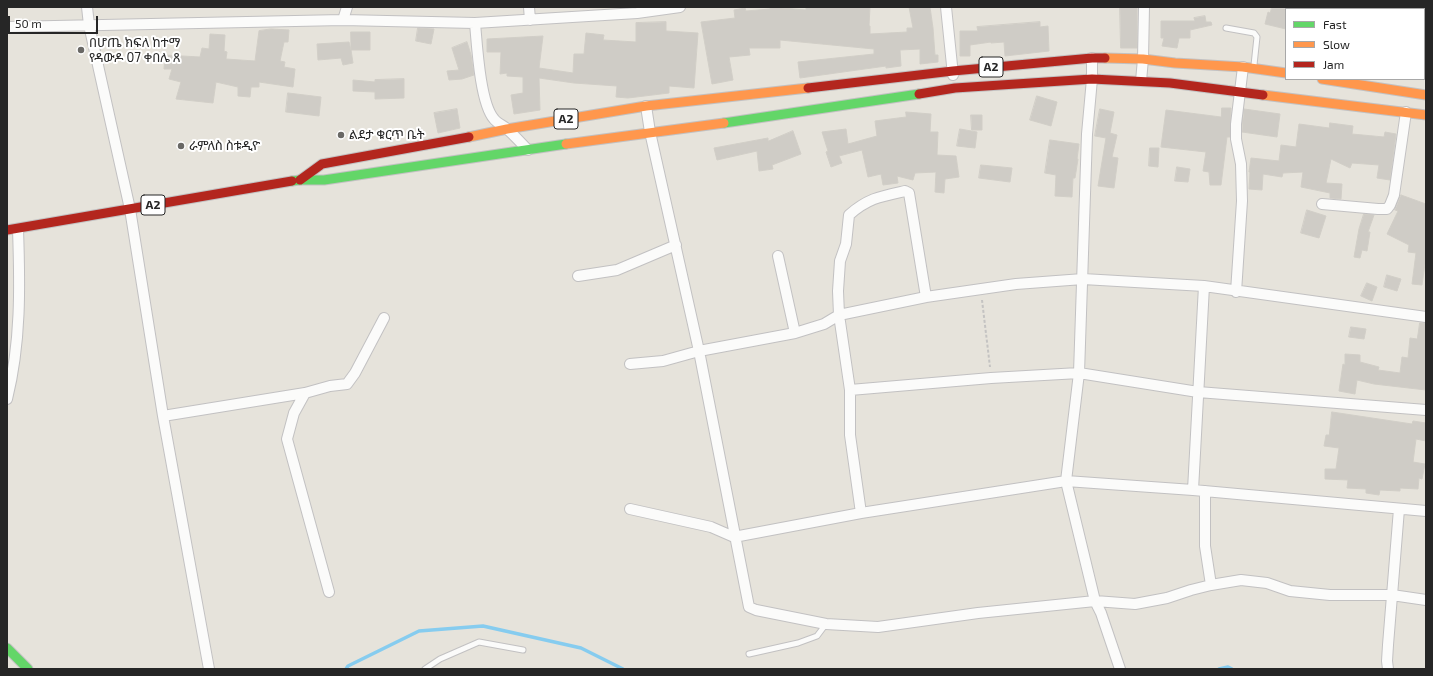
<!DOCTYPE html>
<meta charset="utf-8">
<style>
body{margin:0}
#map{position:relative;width:1433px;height:676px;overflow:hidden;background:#e6e3db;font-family:"Exo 2",sans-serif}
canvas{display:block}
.frame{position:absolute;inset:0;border:8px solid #262626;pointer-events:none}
.legend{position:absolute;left:1285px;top:8px;width:140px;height:72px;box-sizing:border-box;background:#fff;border:1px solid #a8a8a8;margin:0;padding:5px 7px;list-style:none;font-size:12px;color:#262626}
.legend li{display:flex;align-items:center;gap:8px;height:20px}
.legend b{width:20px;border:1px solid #a8a8a8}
.scale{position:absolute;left:8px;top:16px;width:90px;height:18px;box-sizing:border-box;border:2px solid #262626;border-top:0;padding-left:5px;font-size:12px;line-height:14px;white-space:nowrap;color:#262626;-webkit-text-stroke:3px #fff;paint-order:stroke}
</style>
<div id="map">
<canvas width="1433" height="676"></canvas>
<div class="frame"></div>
<ul class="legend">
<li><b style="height:5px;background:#63d668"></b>Fast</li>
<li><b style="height:5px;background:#ff974d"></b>Slow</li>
<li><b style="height:5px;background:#b3261e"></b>Jam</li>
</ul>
<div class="scale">50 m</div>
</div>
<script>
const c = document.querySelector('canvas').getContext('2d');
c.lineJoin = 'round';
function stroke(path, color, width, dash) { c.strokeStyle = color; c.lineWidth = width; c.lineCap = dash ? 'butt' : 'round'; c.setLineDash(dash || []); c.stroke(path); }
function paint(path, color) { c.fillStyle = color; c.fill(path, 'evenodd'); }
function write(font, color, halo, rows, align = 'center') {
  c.font = font + ' "Exo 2","Noto Sans Ethiopic",sans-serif'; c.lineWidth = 4; c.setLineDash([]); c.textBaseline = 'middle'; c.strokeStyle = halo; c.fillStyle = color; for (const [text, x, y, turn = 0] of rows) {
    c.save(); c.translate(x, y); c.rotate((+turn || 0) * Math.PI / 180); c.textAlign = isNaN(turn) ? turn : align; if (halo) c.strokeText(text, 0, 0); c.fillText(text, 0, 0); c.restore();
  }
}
stroke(new Path2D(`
 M 346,669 L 348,666 L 419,631 L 483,626 L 581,648 L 623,669
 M 1219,669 L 1228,667 L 1232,669`), '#86ccef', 3.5);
const building = new Path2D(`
 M 770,7 L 806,10 L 806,8 L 870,7 L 869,26 L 870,26 L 870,34 L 907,32 L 907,28 L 913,28 L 909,7 L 930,7 L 933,28 L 935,55 L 938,55 L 938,62 L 920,64 L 920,49 L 900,50 L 901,66 L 886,68 L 886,66 L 800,78 L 798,62 L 874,54 L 874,49 L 780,40 L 780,48 L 749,48 L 750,55 L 729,57 L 733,80 L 712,84 L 701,22 L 735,18 L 734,10 L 745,8 L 746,11 L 770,9 Z
 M 1120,7 L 1137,7 L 1137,48 L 1121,48 Z
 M 1272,7 L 1286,7 L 1286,29 L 1265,24 L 1268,12 L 1270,13 Z
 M 1205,16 L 1206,22 L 1211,22 L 1212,25 L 1190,30 L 1190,38 L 1179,38 L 1177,48 L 1162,46 L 1164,38 L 1161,38 L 1161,21 L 1195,21 L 1194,18 Z
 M 666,22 L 666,31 L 698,33 L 694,88 L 669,86 L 669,93 L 628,98 L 616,97 L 617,86 L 574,83 L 539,78 L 540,110 L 514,114 L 511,95 L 523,93 L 523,77 L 507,76 L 507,73 L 500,74 L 501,52 L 487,52 L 487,39 L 543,36 L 539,68 L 573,73 L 574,54 L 584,54 L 586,33 L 604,35 L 603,40 L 636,42 L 636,23 Z
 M 1040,22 L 1040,27 L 1048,26 L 1049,51 L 1005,56 L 1004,42 L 991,43 L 991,42 L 970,45 L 970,56 L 960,56 L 960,31 L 978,31 L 977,27 Z
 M 418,28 L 434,29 L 431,44 L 416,41 Z
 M 271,29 L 289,30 L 288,42 L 284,42 L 280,61 L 285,62 L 284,67 L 295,69 L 293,87 L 259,82 L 259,87 L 251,87 L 250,97 L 238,96 L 238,87 L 216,82 L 213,103 L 176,99 L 181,82 L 169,79 L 172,69 L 164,69 L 165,55 L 200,57 L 202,48 L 209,49 L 210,34 L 225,35 L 224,51 L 227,52 L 226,59 L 255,61 L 259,31 Z
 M 351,32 L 370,32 L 370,50 L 351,50 L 353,63 L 343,65 L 341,58 L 318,60 L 317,44 L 349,42 L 351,50 Z
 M 467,42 L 471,55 L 474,75 L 462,79 L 449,80 L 447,71 L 459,70 L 452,48 Z
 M 404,79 L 404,98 L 375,99 L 375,92 L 353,91 L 353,80 L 375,82 L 375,80 Z
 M 288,93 L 321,97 L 319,116 L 286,112 Z
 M 1037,96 L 1057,102 L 1051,126 L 1030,120 Z
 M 1222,108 L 1231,108 L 1230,137 L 1227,137 L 1221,185 L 1210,185 L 1209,172 L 1203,171 L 1206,152 L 1161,147 L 1166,110 L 1221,117 Z
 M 457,109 L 460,128 L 438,133 L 434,113 Z
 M 1100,109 L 1114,112 L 1110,133 L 1117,135 L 1112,157 L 1118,158 L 1114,188 L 1098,186 L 1106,138 L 1095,136 Z
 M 1244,109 L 1280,114 L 1277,137 L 1242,132 Z
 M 906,112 L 931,114 L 930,132 L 938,132 L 937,155 L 956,156 L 959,177 L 945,179 L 944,193 L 935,192 L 936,172 L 915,173 L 913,180 L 897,176 L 898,183 L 883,185 L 881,174 L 868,177 L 862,150 L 839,156 L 842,163 L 831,167 L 826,152 L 828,151 L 822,132 L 846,129 L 848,144 L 877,136 L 875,121 L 906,117 Z
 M 971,115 L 982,115 L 982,130 L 972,130 Z
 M 1330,123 L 1353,126 L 1352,134 L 1384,137 L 1385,132 L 1396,134 L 1390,180 L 1377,178 L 1379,165 L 1352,163 L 1350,168 L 1331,159 L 1326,183 L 1342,184 L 1341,199 L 1330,198 L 1330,193 L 1301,187 L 1303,172 L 1283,173 L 1282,177 L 1263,174 L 1262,190 L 1249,189 L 1250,172 L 1249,172 L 1251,158 L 1279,161 L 1281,145 L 1296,147 L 1299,124 L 1329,128 Z
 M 960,129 L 977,132 L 975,148 L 957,146 Z
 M 793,131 L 801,154 L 772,165 L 773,169 L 759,171 L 757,151 L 717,160 L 714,148 L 768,138 L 768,141 Z
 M 1050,140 L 1079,144 L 1077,159 L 1078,159 L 1075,178 L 1073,178 L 1072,197 L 1055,196 L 1056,175 L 1045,173 Z
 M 1150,148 L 1159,148 L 1158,167 L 1149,166 Z
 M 981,165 L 1012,168 L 1010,182 L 979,178 Z
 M 1177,167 L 1190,169 L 1188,182 L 1175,181 Z
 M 1401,195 L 1426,204 L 1426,257 L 1422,285 L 1412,284 L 1416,253 L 1408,252 L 1409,245 L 1387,234 L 1398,211 L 1395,210 Z
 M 1307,210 L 1326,216 L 1319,238 L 1301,233 Z
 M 1364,214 L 1374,215 L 1368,232 L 1370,232 L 1367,251 L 1362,250 L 1360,258 L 1354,257 L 1359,229 Z
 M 1387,275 L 1401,279 L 1397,291 L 1384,287 Z
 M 1367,283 L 1377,287 L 1372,301 L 1361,296 Z
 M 1420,323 L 1426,323 L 1426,390 L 1374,384 L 1357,380 L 1355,394 L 1339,391 L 1343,364 L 1345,365 L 1345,354 L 1360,355 L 1360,362 L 1379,367 L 1378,370 L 1400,373 L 1402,357 L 1408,358 L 1410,338 L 1417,339 Z
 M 1351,327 L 1366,329 L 1364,339 L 1349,337 Z
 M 1332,412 L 1412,424 L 1413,421 L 1426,423 L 1426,441 L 1416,439 L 1413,462 L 1425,464 L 1422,479 L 1419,478 L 1418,489 L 1400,488 L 1400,491 L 1380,490 L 1379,495 L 1366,493 L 1366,489 L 1347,488 L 1348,480 L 1325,479 L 1325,469 L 1336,469 L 1339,448 L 1324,446 L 1326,435 L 1329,435 Z`);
paint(building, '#cfccc6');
stroke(building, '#d1cec7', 1);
const lane = new Path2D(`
 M 1226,28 L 1254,33 L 1257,37 L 1254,65
 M 749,654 L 798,643 L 817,636 L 826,624
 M 425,669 L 440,659 L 479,642 L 523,650`);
const street = new Path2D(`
 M 87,7 L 89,25 L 130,209 L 163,416 L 209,669
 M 529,7 L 530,20
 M 946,7 L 953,75
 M 1351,9 L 1351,7
 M 343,20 L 347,7
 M 475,23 C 477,45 480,103 494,119 C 497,123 502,125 506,128 C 514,135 521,143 528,150
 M 7,27 L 343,20 L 475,23 L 637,13 L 680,7
 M 1092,58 L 1092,79 L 1087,134 L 1079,373 L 1066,481 L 1095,601 L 1101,613 L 1120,669
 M 1141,81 L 1143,59 L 1144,7
 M 646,106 L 650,132 L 699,351 L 749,607 L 756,610 L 826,624 L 878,627 L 978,613 L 1095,601 L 1135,604 L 1167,598 L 1191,590 L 1211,585 L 1241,580 L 1267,583 L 1290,591 L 1330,595 L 1392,595 L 1426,600
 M 1322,204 L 1378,209 L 1387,209 L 1390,205 L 1394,195 L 1406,112
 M 778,256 L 795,333
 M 578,276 L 617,270 L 676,245
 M 1236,292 L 1242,201 L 1241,164 L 1236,139 L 1236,124 L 1243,67
 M 630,364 L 663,361 L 699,351 L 795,333 L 824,324 L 839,315 L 926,297 L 1016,284 L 1083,279 L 1204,286 L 1426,317
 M 850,390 L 991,378 L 1079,373 L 1198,392 L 1426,410
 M 305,393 L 294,413 L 287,439 L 329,592
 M 7,399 C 21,343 20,286 18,229
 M 163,416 L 305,393 L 330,386 L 347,384 L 355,373 L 384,318
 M 1193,490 L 1204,286
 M 1205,491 L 1205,546 L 1211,585
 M 630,509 L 711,527 L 734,537 L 861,513 L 1066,481 L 1193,490 L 1426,511
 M 861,513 L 850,435 L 850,390 L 839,315 L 838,291 L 840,261 L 846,244 L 849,215 C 868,198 882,196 905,191 L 909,193 L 926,297
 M 1388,669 L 1387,661 L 1388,645 L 1399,509`);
const fast = new Path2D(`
 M 724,123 L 919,94
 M 292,181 L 300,180 L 324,180 L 566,144
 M 7,648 L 28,669`);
const slow = new Path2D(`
 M 1105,58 L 1143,59 L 1175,63 L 1243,67 L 1286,73
 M 1322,79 L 1426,95
 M 1263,95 L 1426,115
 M 469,137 L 507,129 L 646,106 L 808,88
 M 566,144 L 724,123`);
const jam = new Path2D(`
 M 808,88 L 953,71 L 1092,58 L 1105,58
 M 919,94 L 955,88 L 1092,79 L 1170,83 L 1263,95
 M 300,180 L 322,164 L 469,137
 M 7,230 L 292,181`);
stroke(lane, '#c2c1c2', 7);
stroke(street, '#c2c1c2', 12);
stroke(fast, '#c2c1c2', 11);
stroke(slow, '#c2c1c2', 11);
stroke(jam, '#c2c1c2', 11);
stroke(new Path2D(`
 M 982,300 L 990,367`), '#c4c3c2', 2, [3, 2]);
stroke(lane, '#fbfbfa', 5);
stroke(street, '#fbfbfa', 10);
stroke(fast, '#63d668', 9);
stroke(slow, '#ff974d', 9);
stroke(jam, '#b3261e', 9);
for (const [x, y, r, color] of [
 [81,50,4,"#696865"],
 [341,135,4,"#696865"],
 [181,146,4,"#696865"]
]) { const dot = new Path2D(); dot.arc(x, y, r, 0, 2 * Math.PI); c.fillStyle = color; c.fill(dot); stroke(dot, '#fff', 1.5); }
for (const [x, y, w] of [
 [991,67,24],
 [566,119,24],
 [153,205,24]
]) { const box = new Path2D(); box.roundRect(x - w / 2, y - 10, w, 20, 3); c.fillStyle = '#fff'; c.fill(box); stroke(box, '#262626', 1); }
write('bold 12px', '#262626', null, [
 ["A2",991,67],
 ["A2",566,119],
 ["A2",153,205]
]);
write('13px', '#262626', '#fff', [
 ["በሆጤ ክፍለ ከተማ",89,43],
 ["የዳውዶ 07 ቀበሌ ጸ",89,58],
 ["ልደታ ቁርጥ ቤት",349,135],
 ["ራምለስ ስቱዲዮ",189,146]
], 'left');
</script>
